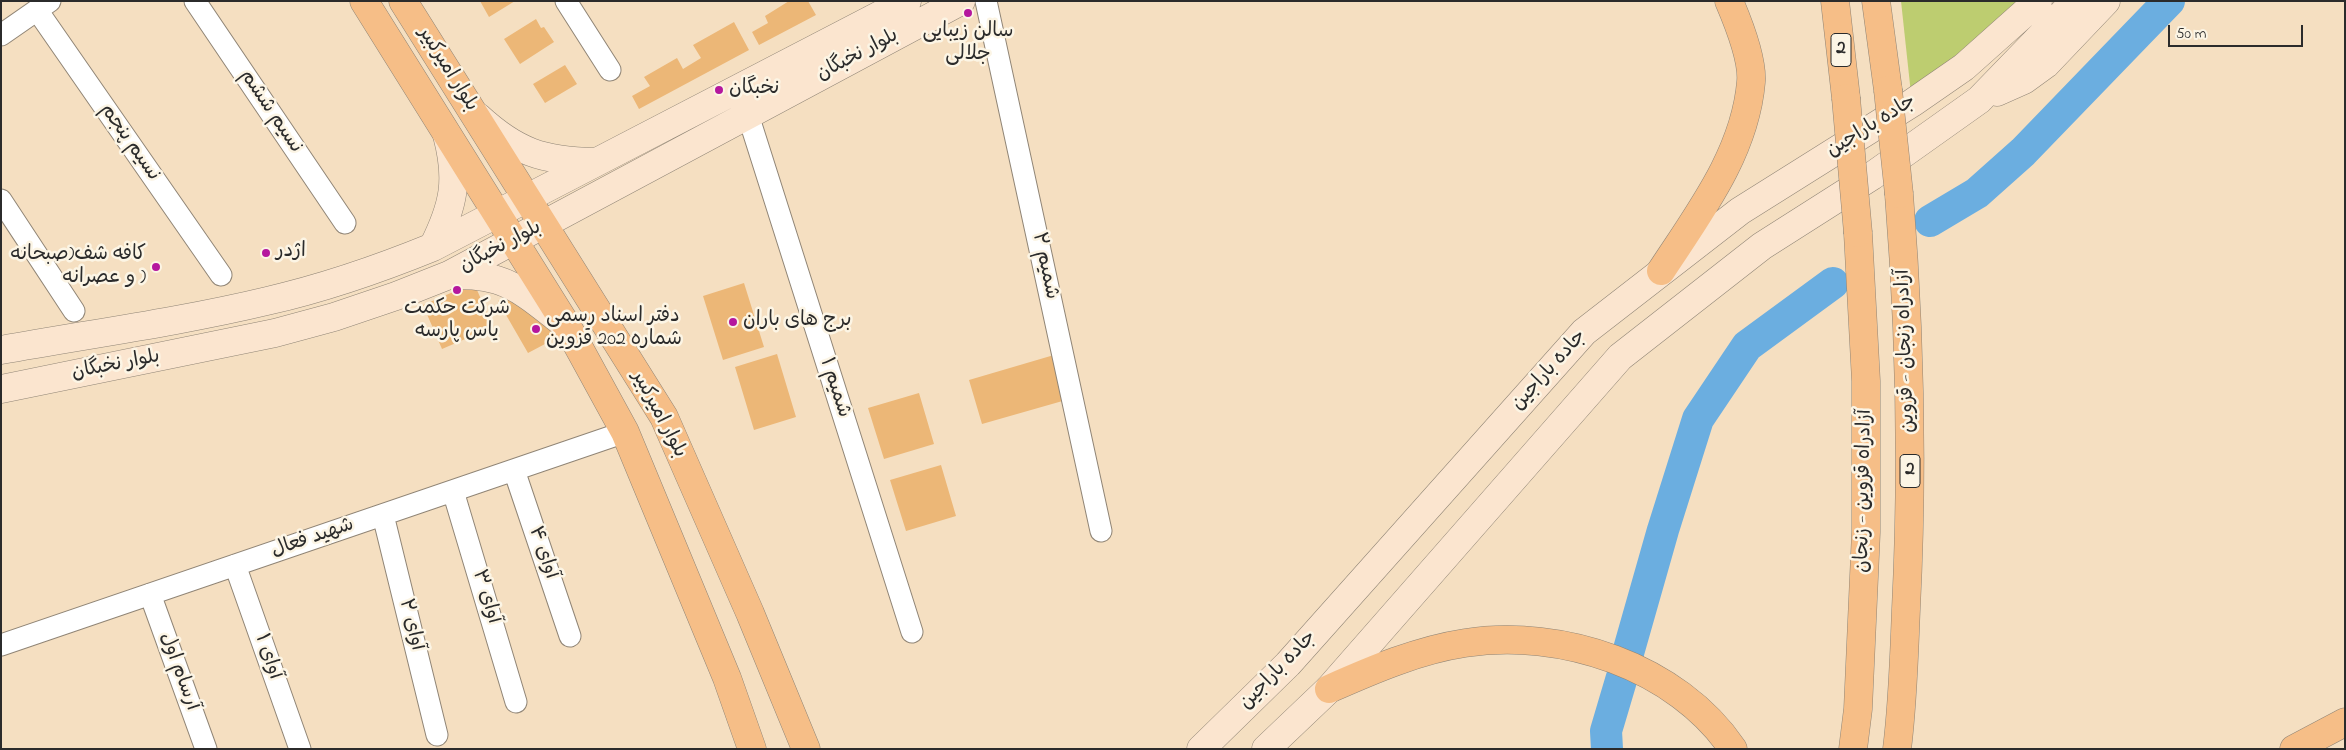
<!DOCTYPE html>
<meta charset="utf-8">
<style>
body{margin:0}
#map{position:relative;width:2346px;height:750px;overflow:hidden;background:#f5dfc1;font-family:"Indie Flower",sans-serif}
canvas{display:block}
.frame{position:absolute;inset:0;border:2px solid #2b2b2b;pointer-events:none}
.scale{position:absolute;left:2168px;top:25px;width:135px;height:22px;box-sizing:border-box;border:2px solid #2b2b2b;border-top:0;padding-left:6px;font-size:15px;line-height:18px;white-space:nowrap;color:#2b2b2b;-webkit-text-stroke:4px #fcf5e5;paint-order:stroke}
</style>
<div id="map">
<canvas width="2346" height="750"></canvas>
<div class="frame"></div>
<div class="scale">50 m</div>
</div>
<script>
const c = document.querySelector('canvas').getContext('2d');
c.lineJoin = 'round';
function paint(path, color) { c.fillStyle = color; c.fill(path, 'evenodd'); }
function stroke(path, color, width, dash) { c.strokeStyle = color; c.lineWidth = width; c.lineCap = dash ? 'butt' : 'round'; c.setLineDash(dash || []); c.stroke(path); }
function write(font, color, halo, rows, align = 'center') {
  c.font = font + ' "Indie Flower","Playpen Sans Arabic",sans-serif'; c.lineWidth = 5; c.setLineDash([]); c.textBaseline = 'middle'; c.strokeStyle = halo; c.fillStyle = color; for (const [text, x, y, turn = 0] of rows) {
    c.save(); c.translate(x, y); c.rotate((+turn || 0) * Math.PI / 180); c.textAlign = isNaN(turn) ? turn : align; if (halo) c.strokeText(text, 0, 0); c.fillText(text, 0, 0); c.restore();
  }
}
paint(new Path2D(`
 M 1901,1 L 2016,1 L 1964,67 L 1912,103 Z`), '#bdcd70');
stroke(new Path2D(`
 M 1930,221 L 1977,193 L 2023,152 L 2169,1
 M 1628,653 L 1663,530 L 1698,419 L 1747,346 L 1833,283
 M 1607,749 L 1606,731 L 1622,677`), '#6baee0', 32);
paint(new Path2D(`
 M 480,1 L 515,1 L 489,17 Z
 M 789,1 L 808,1 L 816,15 L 759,45 L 752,32 L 768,23 L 765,16 Z
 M 536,19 L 541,28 L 544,27 L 554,42 L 520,64 L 504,39 Z
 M 734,22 L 749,50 L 639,109 L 632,96 L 650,86 L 644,77 L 677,58 L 683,69 L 701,58 L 693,45 Z
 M 565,65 L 577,84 L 545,103 L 533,84 Z
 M 474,283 L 493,327 L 442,349 L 423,305 Z
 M 744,283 L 764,347 L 723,360 L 703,296 Z
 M 513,293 L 562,335 L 528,353 L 498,301 Z
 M 777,354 L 796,417 L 754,430 L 735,367 Z
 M 1054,355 L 1066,400 L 982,424 L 969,380 Z
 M 919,393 L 934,444 L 884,459 L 868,408 Z
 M 941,465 L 956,516 L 906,531 L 890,480 Z`), '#ecb777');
const street = new Path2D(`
 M 195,1 L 345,223
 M 566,1 L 610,70
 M 986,1 L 1101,531
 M 37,10 L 221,275
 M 1,35 L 50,1
 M 748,115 L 912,632
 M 1,200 L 74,311
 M 514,470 L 570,636
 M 453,491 L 516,702
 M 383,515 L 437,735
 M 235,565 L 300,749
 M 150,594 L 206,749
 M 1,645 L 625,432`);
const secondary = new Path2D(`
 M 1997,92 L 2024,80 L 2046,64 L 2106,1
 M 478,117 C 516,152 543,161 595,162
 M 433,247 C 454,205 459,180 447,135
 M 449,275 C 465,275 481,275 497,280 C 523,288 545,309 566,325
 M 1,350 C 90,334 179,322 267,301 C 324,288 379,269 433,247 L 907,1
 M 1,389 L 275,333 L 334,317 L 396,296 L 449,275 L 961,1
 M 1201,749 L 1288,664 L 1584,332 L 1740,211 L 1912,103 L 1964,67 L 2038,1
 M 1266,749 L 1329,689 L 1620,357 L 1762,246 L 1872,176 L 1979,100 L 2075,1`);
const primary = new Path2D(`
 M 364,1 L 567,326 L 625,432 L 727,678 L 752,749
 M 403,1 L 664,417 L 750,613 L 806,749`);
const highway = new Path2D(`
 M 1835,1 L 1846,98
 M 1876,1 L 1888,90
 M 1661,271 C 1699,213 1745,153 1751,82 C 1753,60 1738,22 1729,1
 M 1329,689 C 1372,670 1418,650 1465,643 C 1561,628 1677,666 1733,749
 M 1853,749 L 1858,709 L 1866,532 L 1866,381 L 1858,233
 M 1897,749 C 1903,702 1904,656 1906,609 C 1913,471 1910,332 1899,194
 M 2294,749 L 2345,722`);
stroke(street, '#908576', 23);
stroke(secondary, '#908576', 29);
stroke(primary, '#908576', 29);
stroke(highway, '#908576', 29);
stroke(street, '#fff', 21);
stroke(secondary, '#fbe5cf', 28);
stroke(primary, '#f6be87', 28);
stroke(highway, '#f6be87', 28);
const highwayBridge = new Path2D(`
 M 1888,90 L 1899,194
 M 1846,98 L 1858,233`);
stroke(highwayBridge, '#908576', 29, []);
stroke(highwayBridge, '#f6be87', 28);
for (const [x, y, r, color] of [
 [968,13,5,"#b5179e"],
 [719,90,5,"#b5179e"],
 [266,253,5,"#b5179e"],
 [156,267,5,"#b5179e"],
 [457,290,5,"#b5179e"],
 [733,322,5,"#b5179e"],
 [536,329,5,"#b5179e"]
]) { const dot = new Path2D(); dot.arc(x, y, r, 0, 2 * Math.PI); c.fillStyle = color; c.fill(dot); stroke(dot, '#fcf5e5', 2); }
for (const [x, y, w] of [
 [1841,50,20],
 [1910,471,20]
]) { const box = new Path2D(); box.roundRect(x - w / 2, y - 16.5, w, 33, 4); c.fillStyle = '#fcf5e5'; c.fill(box); stroke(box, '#2b2b2b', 1); }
write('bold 19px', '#2b2b2b', null, [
 ["2",1841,50],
 ["2",1910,471]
]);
write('20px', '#2b2b2b', '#fcf5e5', [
 ["سالن زیبایی",968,33,"center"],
 ["جلالی",968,56,"center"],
 ["نخبگان",729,90],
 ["اژدر",276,253],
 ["کافه شف(صبحانه",146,256,"right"],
 ["و عصرانه )",146,279,"right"],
 ["شرکت حکمت",457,310,"center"],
 ["یاس پارسه",457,333,"center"],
 ["دفتر اسناد رسمی",546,318],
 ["شماره 202 قزوین",546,341],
 ["برج های باران",743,322]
], 'left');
write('20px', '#2b2b2b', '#fcf5e5', [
 ["بلوار نخبگان",858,56,-28],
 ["بلوار امیرکبیر",447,70,58],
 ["نسیم ششم",270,112,56],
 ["جاده باراجین",1872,127,-32],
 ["نسیم پنجم",129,143,55],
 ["بلوار نخبگان",501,248,-28],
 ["شمیم ۲",1044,266,78],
 ["آزادراه زنجان - قزوین",1907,351,-92],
 ["بلوار نخبگان",116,366,-11],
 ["جاده باراجین",1550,371,-48],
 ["شمیم ۱",834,388,72],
 ["بلوار امیرکبیر",658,415,62],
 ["آزادراه قزوین - زنجان",1865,491,-89],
 ["شهید فعال",313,539,-19],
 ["آوای ۴",542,553,71],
 ["آوای ۳",485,597,73],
 ["آوای ۲",410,625,76],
 ["آوای ۱",267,657,71],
 ["جاده باراجین",1279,671,-46],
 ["آرسام اول",178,672,70]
]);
</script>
